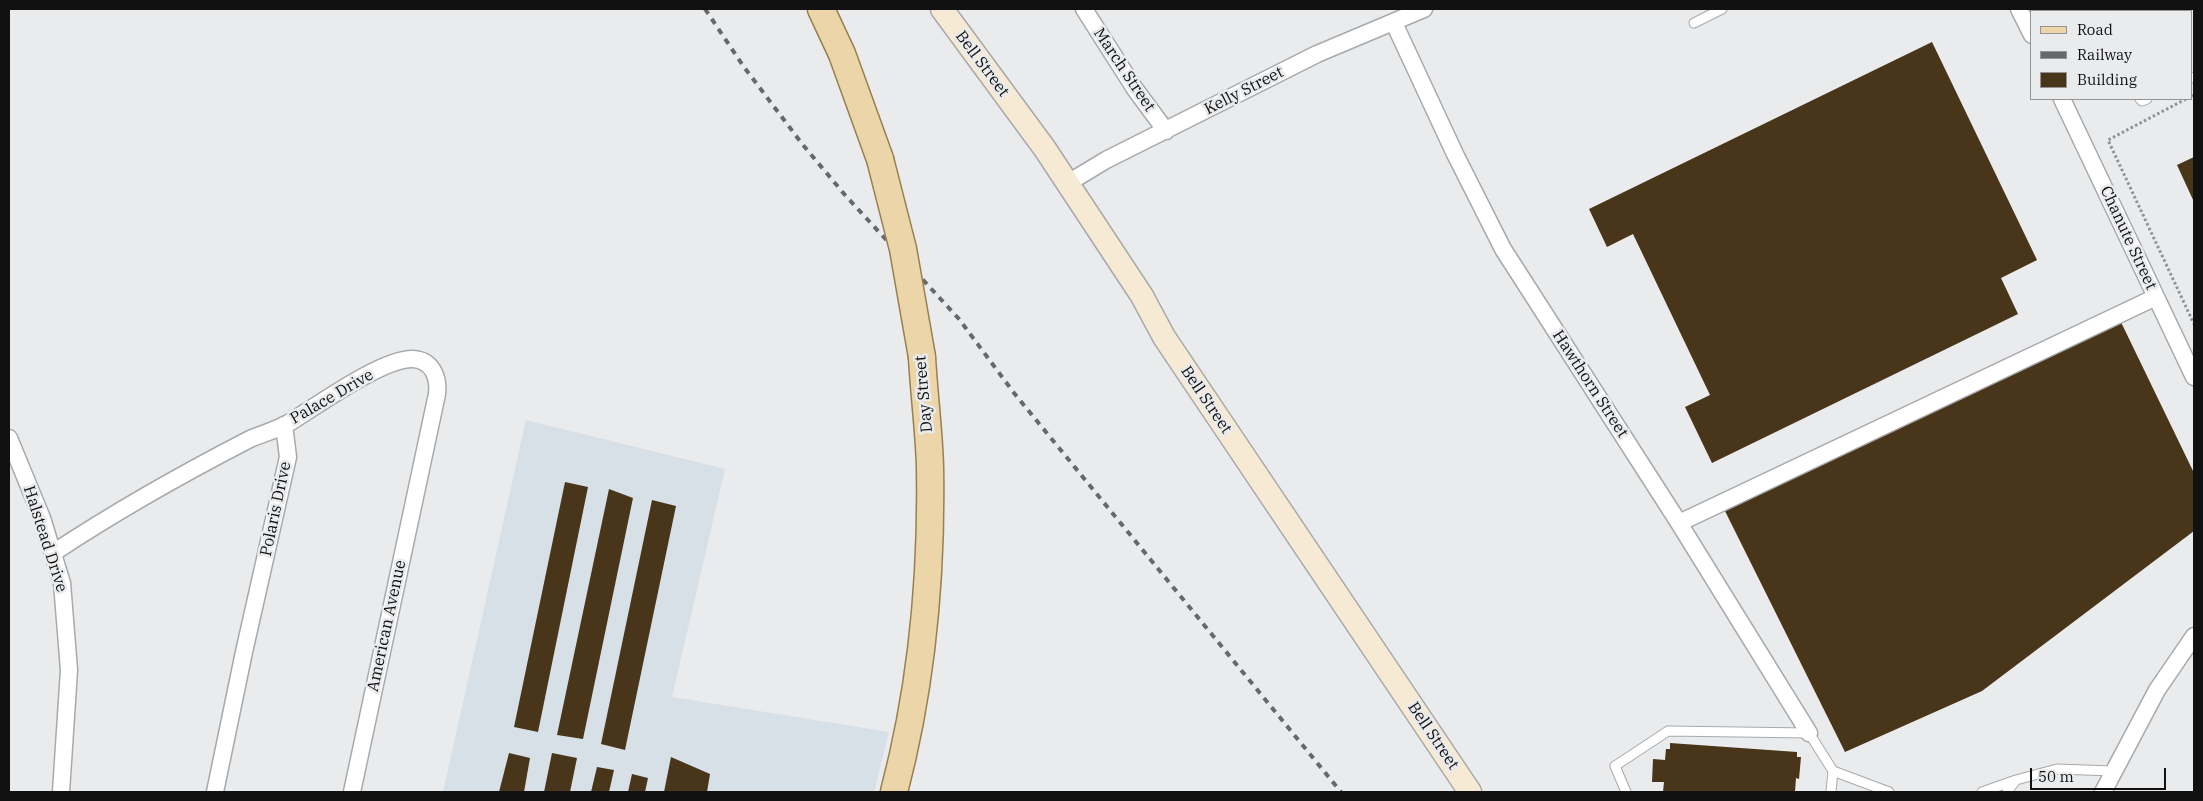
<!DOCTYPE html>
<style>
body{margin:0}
#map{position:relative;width:2203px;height:801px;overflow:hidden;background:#e9ebed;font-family:"IBM Plex Serif",serif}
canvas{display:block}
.frame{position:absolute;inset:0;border:10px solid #111112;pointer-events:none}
.legend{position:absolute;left:2030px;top:10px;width:162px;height:90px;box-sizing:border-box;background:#e9ebed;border:1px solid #939495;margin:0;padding:6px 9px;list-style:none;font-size:15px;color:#111112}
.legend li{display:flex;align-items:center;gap:10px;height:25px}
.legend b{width:25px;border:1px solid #939495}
.scale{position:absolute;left:2030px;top:768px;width:136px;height:22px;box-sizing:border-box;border:2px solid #111112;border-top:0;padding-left:6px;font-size:15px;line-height:18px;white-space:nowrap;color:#111112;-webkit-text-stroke:4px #e9ebed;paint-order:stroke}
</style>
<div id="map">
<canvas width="2203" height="801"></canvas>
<div class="frame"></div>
<ul class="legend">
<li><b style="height:6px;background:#ecd6a9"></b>Road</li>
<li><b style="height:6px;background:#676869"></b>Railway</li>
<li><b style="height:14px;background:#493519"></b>Building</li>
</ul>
<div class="scale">50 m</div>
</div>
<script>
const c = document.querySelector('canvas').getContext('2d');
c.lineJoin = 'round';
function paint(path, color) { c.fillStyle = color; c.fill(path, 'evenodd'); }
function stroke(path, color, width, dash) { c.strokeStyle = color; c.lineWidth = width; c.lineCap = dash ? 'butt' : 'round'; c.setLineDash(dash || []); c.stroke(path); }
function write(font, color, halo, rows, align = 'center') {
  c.font = font + ' "IBM Plex Serif",serif'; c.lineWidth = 5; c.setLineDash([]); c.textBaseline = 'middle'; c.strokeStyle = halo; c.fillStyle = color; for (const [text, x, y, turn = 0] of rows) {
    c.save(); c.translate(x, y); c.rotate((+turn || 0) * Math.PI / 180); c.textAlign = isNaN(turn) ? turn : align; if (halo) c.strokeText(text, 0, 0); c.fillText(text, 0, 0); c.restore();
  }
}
paint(new Path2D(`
 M 526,420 L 725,469 L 672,697 L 889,732 L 874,792 L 443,792 Z`), '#d7e0e7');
paint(new Path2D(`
 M 1932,42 L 2037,260 L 2001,278 L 2018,314 L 1712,463 L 1685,407 L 1710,395 L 1633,234 L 1607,247 L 1589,209 Z
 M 2194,157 L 2194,202 L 2177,165 Z
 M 2118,316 L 2194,473 L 2194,531 L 1982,691 L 1845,752 L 1721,503 Z
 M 565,482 L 588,487 L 538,732 L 514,727 Z
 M 609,489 L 633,498 L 583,739 L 557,735 Z
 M 652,500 L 676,506 L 625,750 L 601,744 Z
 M 1670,743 L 1797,752 L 1797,757 L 1801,757 L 1799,779 L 1796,778 L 1795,792 L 1663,792 L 1664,782 L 1652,782 L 1653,759 L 1665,760 L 1666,749 L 1670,749 Z
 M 509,753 L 530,758 L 524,792 L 499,792 Z
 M 552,753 L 577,758 L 570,792 L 544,792 Z
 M 671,757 L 710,774 L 707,792 L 664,792 Z
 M 597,767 L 614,770 L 609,792 L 591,792 Z
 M 632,774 L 648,778 L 645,792 L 628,792 Z`), '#493519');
const service = new Path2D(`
 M 2096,9 L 2097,11
 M 1694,23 L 1722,9
 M 2192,78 L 2194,77
 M 2140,99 L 2142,101 L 2147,99
 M 1626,792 L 1615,766 L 1668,731 L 1809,733 L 1833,771 L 1889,792
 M 1831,792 L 1833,771
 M 1982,792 L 2016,780
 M 2007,792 L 2016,780 L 2057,769 L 2113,771`);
const minor = new Path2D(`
 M 1084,9 L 1135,89 L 1166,131
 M 2019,9 L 2032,35
 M 1394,23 L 1455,154 L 1503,249 L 1679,523 L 1809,733
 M 2062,99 L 2194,377
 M 1068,183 L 1106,160 L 1317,54 L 1424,9
 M 9,438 L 42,518 L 62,583 L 69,670 L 61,792
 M 1679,523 L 2156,297
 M 53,553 C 115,512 184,473 250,439 C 264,433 280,429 292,421 C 318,405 383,358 413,359 C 432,360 439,377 437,394 L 352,792
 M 215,792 L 244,652 L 288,457 L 284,425
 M 2103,792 L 2157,690 L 2194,636`);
const secondary = new Path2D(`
 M 942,9 L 1045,149 L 1142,296 L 1164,337 L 1470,792`);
const primary = new Path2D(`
 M 821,9 L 842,54 L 880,159
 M 894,792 C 922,686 932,577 930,467 C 929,431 924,394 922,357`);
stroke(service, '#a7a9ab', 11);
stroke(minor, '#a7a9ab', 19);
stroke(secondary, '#a7a9ab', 25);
stroke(primary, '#987f4f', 29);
stroke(new Path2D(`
 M 2192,96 L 2194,95
 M 2186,99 L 2108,140 L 2194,324`), '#919294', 3, [2.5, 2.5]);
stroke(service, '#fff', 9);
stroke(minor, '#fff', 16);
stroke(secondary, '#f6ead4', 22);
stroke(primary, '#ecd6a9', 26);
stroke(new Path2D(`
 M 705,9 L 744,67 L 803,145 L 845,195 L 959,319 L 1014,393 L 1341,792`), '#676869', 4, [6, 6]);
const primaryBridge = new Path2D(`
 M 880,159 L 903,249 L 922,357`);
stroke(primaryBridge, '#987f4f', 29, []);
stroke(primaryBridge, '#ecd6a9', 26);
write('16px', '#111112', '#e9ebed', [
 ["Bell Street",982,64,53],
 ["March Street",1124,70,56],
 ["Kelly Street",1244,91,-27],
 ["Chanute Street",2128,238,65],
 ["Hawthorn Street",1590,384,57],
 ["Day Street",924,394,-95],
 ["Palace Drive",332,397,-30],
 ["Bell Street",1206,400,56],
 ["Polaris Drive",276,509,-78],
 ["Halstead Drive",45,539,72],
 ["American Avenue",387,626,-78],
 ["Bell Street",1433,736,56]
]);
</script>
